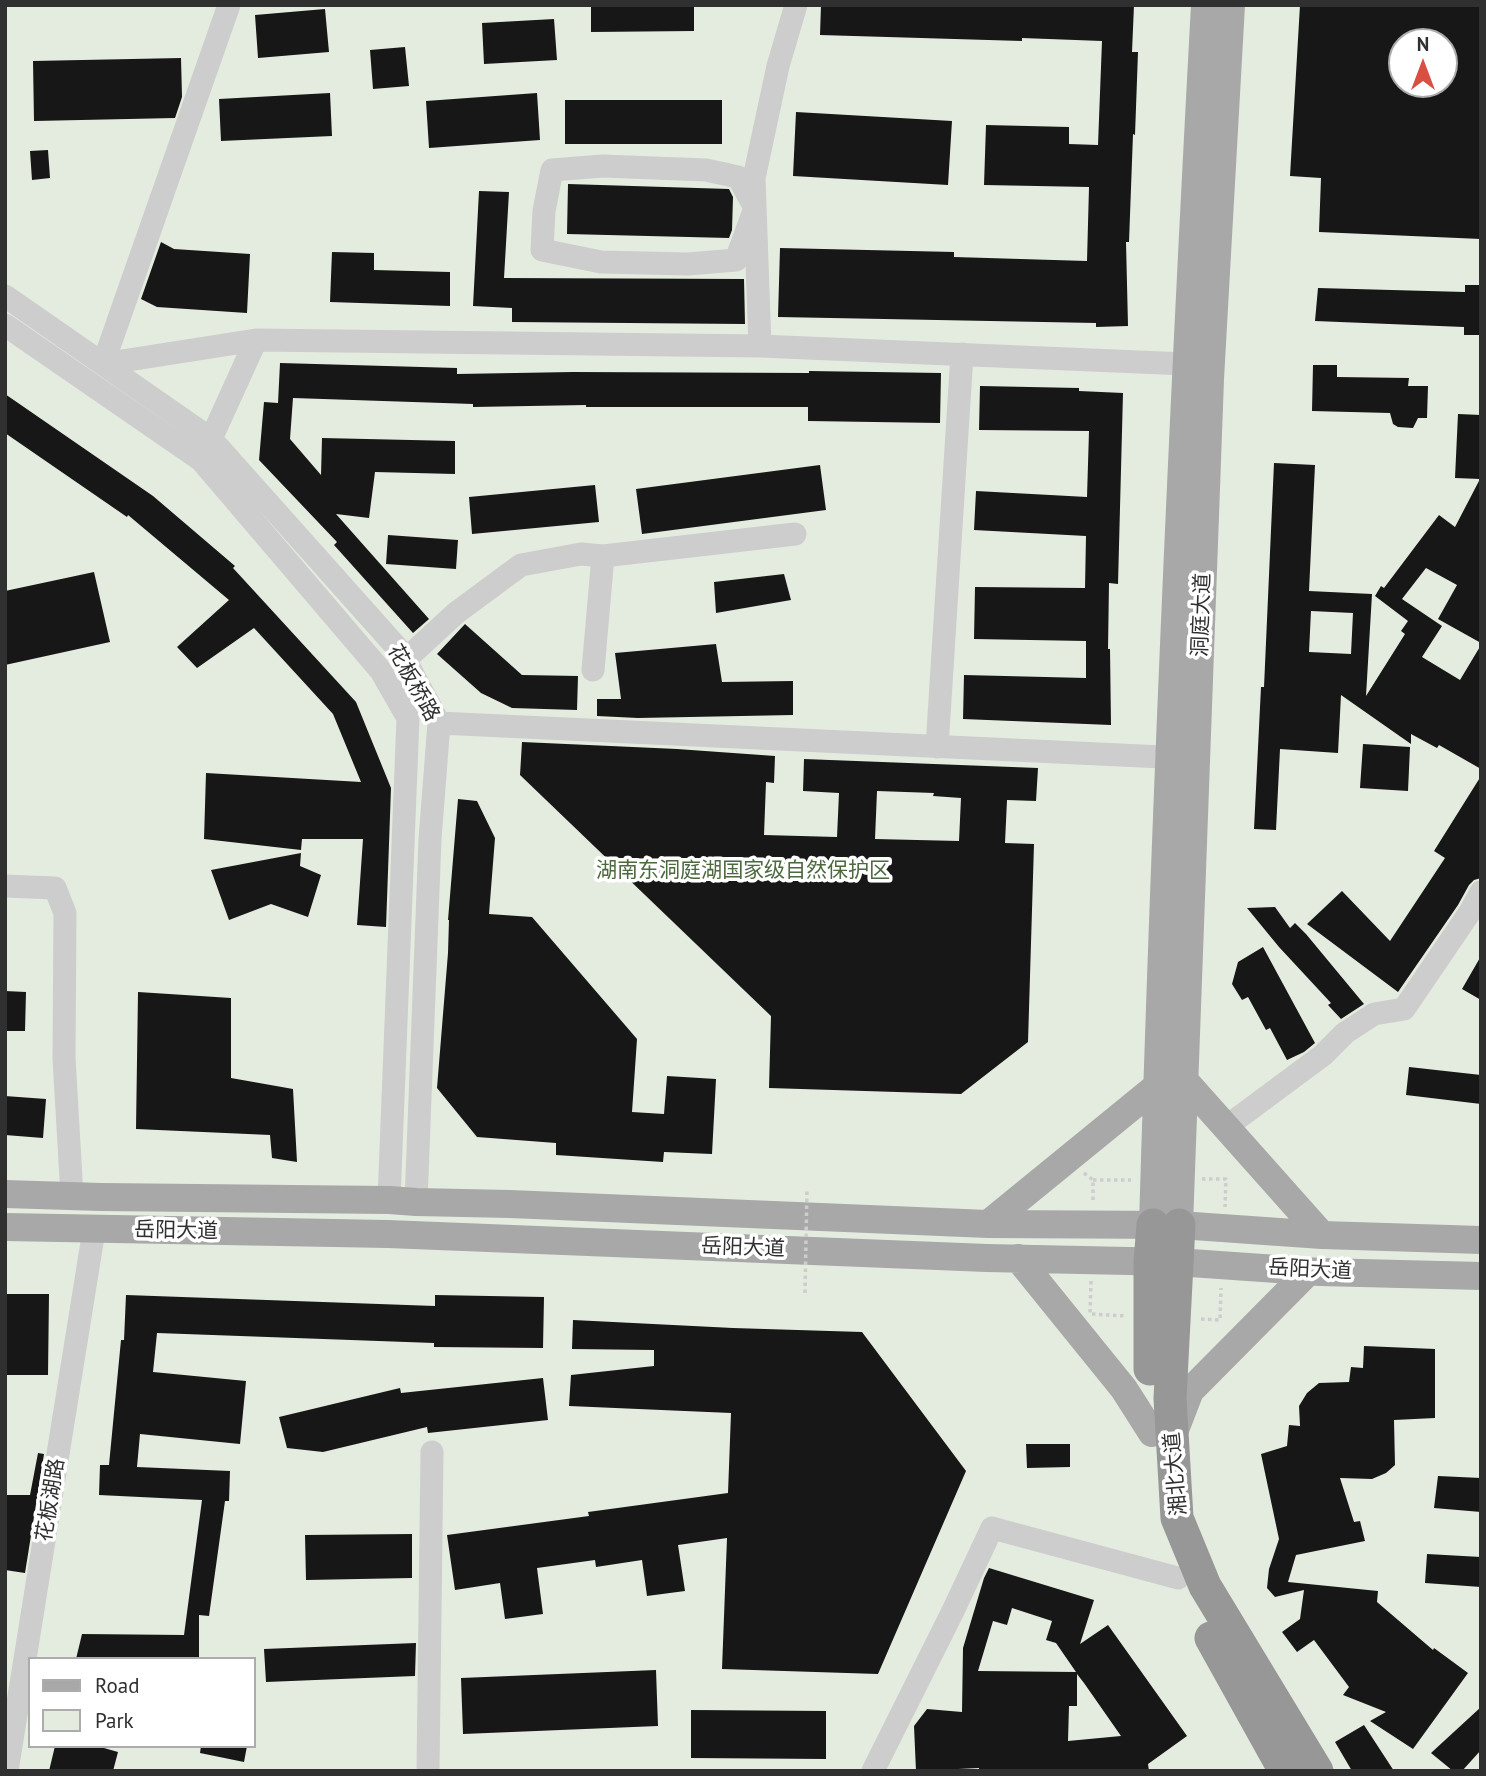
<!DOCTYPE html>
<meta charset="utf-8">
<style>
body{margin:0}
#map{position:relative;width:1486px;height:1776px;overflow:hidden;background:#fff;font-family:"PT Sans",sans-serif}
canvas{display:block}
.frame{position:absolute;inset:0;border:7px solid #303030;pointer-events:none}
.legend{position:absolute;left:28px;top:1657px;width:228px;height:91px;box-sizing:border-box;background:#fff;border:2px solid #acacac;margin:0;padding:9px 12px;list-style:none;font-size:21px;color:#303030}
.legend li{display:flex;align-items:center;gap:14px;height:35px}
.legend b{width:35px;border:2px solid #acacac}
.north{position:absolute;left:1388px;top:28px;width:70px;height:70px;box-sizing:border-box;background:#fff;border:2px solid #acacac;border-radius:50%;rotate:0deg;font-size:19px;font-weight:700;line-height:28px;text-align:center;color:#303030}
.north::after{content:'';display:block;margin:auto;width:24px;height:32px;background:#d94f41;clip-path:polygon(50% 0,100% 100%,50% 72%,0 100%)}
</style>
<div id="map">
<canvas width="1486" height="1776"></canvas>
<div class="frame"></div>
<ul class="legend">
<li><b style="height:9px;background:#a8a8a8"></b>Road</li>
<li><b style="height:19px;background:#e4ecdf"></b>Park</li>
</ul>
<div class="north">N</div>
</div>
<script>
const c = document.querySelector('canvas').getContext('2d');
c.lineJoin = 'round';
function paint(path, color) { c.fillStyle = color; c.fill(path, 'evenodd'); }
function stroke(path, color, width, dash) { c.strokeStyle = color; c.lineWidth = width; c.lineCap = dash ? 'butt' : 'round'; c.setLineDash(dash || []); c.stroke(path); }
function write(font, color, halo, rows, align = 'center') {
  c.font = font + ' "PT Sans","Noto Sans SC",sans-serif'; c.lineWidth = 7; c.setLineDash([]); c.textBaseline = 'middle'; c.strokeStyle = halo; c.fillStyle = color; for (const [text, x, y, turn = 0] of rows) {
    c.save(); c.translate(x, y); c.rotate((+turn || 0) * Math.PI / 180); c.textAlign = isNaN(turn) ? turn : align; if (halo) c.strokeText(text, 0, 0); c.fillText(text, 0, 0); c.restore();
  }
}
paint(new Path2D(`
 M 5,5 L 1481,5 L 1481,1771 L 5,1771 ZM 1402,42 L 1444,42 L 1444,84 L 1402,84 ZM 30,1659 L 254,1659 L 254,1746 L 30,1746 Z`), '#e4ecdf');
paint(new Path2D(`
 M 591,5 L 694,5 L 694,31 L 591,32 Z
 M 821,5 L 1134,5 L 1132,52 L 1138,52 L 1135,135 L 1133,134 L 1129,242 L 1126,242 L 1128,326 L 1096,327 L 1096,323 L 778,317 L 780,248 L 954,252 L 954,257 L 1087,261 L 1089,187 L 984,185 L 986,125 L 1069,127 L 1069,144 L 1098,145 L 1102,41 L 1022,38 L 1022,41 L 820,35 Z
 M 1300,5 L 1481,5 L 1481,239 L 1319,232 L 1321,178 L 1290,176 ZM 1402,42 L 1444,42 L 1444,84 L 1402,84 Z
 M 325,9 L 329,52 L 258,58 L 255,15 Z
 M 554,19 L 557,60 L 484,64 L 482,23 Z
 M 405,47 L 409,86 L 373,89 L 370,50 Z
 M 181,58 L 182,97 L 175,118 L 34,121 L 33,61 Z
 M 330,93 L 332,136 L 221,141 L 219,99 Z
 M 537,93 L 540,140 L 429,148 L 426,101 Z
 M 565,100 L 722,100 L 722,144 L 565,144 Z
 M 796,112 L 952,121 L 948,185 L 793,176 Z
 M 48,150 L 50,178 L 32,180 L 30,151 Z
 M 568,184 L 729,189 L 733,197 L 732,230 L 729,238 L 567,234 Z
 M 479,191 L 509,192 L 504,278 L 744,279 L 745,324 L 512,322 L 512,308 L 473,306 Z
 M 161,242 L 174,249 L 250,254 L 247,313 L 157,307 L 141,299 Z
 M 332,252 L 374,253 L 374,270 L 450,272 L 450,306 L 330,302 Z
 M 1465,285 L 1481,285 L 1481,335 L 1464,335 L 1464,327 L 1315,321 L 1318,288 L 1465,292 Z
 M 280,363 L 457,368 L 457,374 L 573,372 L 809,373 L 809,371 L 941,373 L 940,423 L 808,421 L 808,407 L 586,407 L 586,405 L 473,407 L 473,404 L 293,398 L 290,439 L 321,475 L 322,438 L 455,441 L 455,474 L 375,472 L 369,518 L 336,514 L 429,619 L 413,633 L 334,545 L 337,542 L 259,460 L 264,402 L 278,403 Z
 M 1313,365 L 1337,365 L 1337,377 L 1409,378 L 1408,386 L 1428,386 L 1427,418 L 1418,418 L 1413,428 L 1398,427 L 1393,424 L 1390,413 L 1312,411 Z
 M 980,386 L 1079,388 L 1079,391 L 1123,393 L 1118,584 L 1109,583 L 1108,649 L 1110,649 L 1111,725 L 963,719 L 964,675 L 1086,678 L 1086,641 L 974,639 L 975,587 L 1085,588 L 1086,536 L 974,530 L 976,491 L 1087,497 L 1089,431 L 979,430 Z
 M 5,394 L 153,496 L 235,566 L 233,568 L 356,702 L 391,788 L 386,927 L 357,925 L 363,839 L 302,839 L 301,850 L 204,839 L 206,773 L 361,782 L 333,714 L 254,628 L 197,668 L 177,647 L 229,600 L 128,515 L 127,517 L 5,433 Z
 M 1458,414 L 1481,415 L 1481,643 L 1438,619 L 1457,585 L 1426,568 L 1402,599 L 1442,626 L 1422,657 L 1460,680 L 1481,645 L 1481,769 L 1439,745 L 1437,748 L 1411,734 L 1411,744 L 1341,695 L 1338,753 L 1280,749 L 1276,830 L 1254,829 L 1261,687 L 1264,687 L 1274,463 L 1315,465 L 1309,591 L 1372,594 L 1366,696 L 1405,634 L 1401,631 L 1408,621 L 1375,596 L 1381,586 L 1384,588 L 1439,515 L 1455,527 L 1480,479 L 1455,478 ZM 1311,611 L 1353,613 L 1351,654 L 1309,652 Z
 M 820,465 L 826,510 L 642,534 L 636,489 Z
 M 595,485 L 599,522 L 472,534 L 469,497 Z
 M 388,535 L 458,540 L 456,569 L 386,564 Z
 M 94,572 L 110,642 L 5,665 L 5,591 Z
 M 784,574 L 791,600 L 716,613 L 714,582 Z
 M 465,624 L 522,675 L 578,676 L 577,710 L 512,708 L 481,693 L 437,654 Z
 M 716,644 L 722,682 L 793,681 L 793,715 L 638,718 L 597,716 L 597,699 L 621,699 L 615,653 Z
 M 522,742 L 677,749 L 775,756 L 774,783 L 766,782 L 764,835 L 837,837 L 839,793 L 803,791 L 804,759 L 1038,768 L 1036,801 L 1007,800 L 1005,843 L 1034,844 L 1028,1042 L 961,1094 L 769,1088 L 771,1016 L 520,775 ZM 877,791 L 934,793 L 933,796 L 961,798 L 959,841 L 875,839 Z
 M 1363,744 L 1410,747 L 1408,791 L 1360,788 Z
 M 1481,776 L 1481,878 L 1474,880 L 1469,885 L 1458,905 L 1398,992 L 1307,924 L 1342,891 L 1390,941 L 1445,858 L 1434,851 Z
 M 458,799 L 477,801 L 495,838 L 489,914 L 532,917 L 637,1039 L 632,1112 L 664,1114 L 667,1076 L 716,1079 L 712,1154 L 664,1152 L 663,1162 L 556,1155 L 556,1143 L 477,1137 L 437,1088 L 448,953 L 449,920 L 448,920 Z
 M 301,853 L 300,866 L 321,875 L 308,917 L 271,904 L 229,920 L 211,870 Z
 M 1275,907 L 1290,928 L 1295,923 L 1306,934 L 1364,1004 L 1341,1019 L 1328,1005 L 1331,1003 L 1279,947 L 1247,908 Z
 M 1263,947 L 1315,1043 L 1304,1052 L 1287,1060 L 1270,1028 L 1266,1030 L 1248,997 L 1242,1000 L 1232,984 L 1238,962 Z
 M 1481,956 L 1481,1000 L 1462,989 Z
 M 5,991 L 26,992 L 25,1031 L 5,1031 Z
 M 138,992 L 231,998 L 231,1078 L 293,1089 L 297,1162 L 272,1158 L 270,1135 L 136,1129 Z
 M 1409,1067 L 1481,1075 L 1481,1104 L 1406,1095 Z
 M 5,1096 L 46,1099 L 43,1138 L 5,1135 Z
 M 5,1294 L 49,1294 L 48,1375 L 5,1375 Z
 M 126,1295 L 435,1306 L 435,1295 L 544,1297 L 543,1348 L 434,1347 L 434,1343 L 157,1333 L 153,1372 L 246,1381 L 240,1444 L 140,1434 L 137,1467 L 230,1471 L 229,1501 L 225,1501 L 209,1616 L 199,1615 L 199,1659 L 76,1659 L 82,1634 L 184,1635 L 202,1500 L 99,1495 L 100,1465 L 109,1465 L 121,1340 L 124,1340 Z
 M 573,1320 L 733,1328 L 862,1332 L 966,1471 L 878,1674 L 722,1669 L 727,1538 L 678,1545 L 685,1591 L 647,1596 L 642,1560 L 596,1567 L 595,1560 L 537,1568 L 543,1614 L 505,1619 L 500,1583 L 455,1590 L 447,1535 L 589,1516 L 588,1512 L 728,1493 L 731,1413 L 569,1406 L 571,1375 L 654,1366 L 654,1350 L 572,1349 Z
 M 1364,1346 L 1435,1349 L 1435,1418 L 1394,1420 L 1395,1465 L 1386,1473 L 1372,1479 L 1340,1478 L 1354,1522 L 1360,1521 L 1365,1541 L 1296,1555 L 1288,1582 L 1378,1591 L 1377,1602 L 1433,1650 L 1434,1648 L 1468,1673 L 1413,1749 L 1370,1721 L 1386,1712 L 1343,1695 L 1349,1687 L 1314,1640 L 1297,1652 L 1282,1632 L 1300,1619 L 1304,1590 L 1275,1597 L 1267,1588 L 1269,1569 L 1279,1539 L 1261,1454 L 1287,1446 L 1289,1425 L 1300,1426 L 1299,1406 L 1307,1393 L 1319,1383 L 1349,1382 L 1351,1367 L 1363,1368 Z
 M 543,1378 L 548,1420 L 428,1433 L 427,1427 L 323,1452 L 287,1448 L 279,1417 L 400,1388 L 401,1393 Z
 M 1026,1444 L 1070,1444 L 1070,1467 L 1027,1468 Z
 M 38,1453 L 44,1454 L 25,1573 L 5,1570 L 5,1495 L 30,1495 Z
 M 1438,1476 L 1481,1478 L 1481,1512 L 1434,1508 Z
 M 412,1534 L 412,1578 L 306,1580 L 305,1535 Z
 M 1427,1554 L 1481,1557 L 1481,1587 L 1425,1583 Z
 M 989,1568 L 1094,1600 L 1080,1644 L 1108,1625 L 1187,1736 L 1148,1764 L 1149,1771 L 979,1771 L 979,1768 L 916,1771 L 914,1726 L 927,1709 L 962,1712 L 963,1648 L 984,1578 ZM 1012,1608 L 1052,1621 L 1046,1640 L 1056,1643 L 1076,1672 L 978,1671 L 993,1621 L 1007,1625 ZM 1077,1674 L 1084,1683 L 1121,1736 L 1068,1741 L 1069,1706 L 1077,1706 Z
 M 416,1643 L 415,1676 L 266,1682 L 264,1649 Z
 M 656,1670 L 658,1726 L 463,1734 L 461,1678 Z
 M 1481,1707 L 1481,1750 L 1462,1771 L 1453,1771 L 1431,1753 Z
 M 691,1710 L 826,1711 L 826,1759 L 691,1758 Z
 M 1364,1725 L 1394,1771 L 1352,1771 L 1335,1742 Z
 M 55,1746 L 97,1746 L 118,1752 L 113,1771 L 49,1771 Z
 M 201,1746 L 247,1746 L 244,1762 L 200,1753 Z`), '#171717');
stroke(new Path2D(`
 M 1084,1173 L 1093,1180 L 1093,1203
 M 1202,1179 L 1226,1179 L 1225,1207
 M 1093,1180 L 1131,1180
 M 1091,1281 L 1090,1314 L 1126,1316
 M 1201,1319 L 1220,1320 L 1221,1288`), '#cdcdcd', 3.5, [3.5, 3.5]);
stroke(new Path2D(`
 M 229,5 L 103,364 L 256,340 L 760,346 L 1186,364
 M 603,166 L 706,170 L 738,177 L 755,208 L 736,260 L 688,264 L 601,262 L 542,250 L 544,211 L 552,170 Z
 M 5,296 L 211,439 L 401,652 L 439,723 L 430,839 L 416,1202
 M 5,325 L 201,460 L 381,671 L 408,718 L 389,1200
 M 760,346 L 754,178 L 778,66 L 796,5
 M 211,439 L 256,340
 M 405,660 L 456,613 L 521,565 L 581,554 L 603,556 L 795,534
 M 593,670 L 603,556
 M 439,723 L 1184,758
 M 937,747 L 962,354
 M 5,886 L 55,888 L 65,913 L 64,1058 L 72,1196
 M 1226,1127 L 1323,1055 L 1345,1033 L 1374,1014 L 1404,1009 L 1470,912 L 1481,892
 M 7,1771 L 94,1230
 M 428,1771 L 432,1452
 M 873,1771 L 952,1613 L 992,1528 L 1178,1578`), '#cdcdcd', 23);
stroke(new Path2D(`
 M 1184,1080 L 1322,1235
 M 5,1194 L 101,1197 L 389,1200 L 416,1202 L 510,1204 L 988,1224 L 1179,1225 L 1322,1235 L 1481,1240
 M 988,1224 L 1156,1087
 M 1153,1225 C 1165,818 1183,412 1205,5
 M 1179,1225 L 1210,379 L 1231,5
 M 5,1227 L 388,1234 L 987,1258 L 1176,1262 L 1320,1272 L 1481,1276
 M 1018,1258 L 1124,1389 L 1152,1433
 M 1173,1435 L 1190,1391 L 1309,1271`), '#a8a8a8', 28);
stroke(new Path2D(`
 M 1179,1225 L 1170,1398 L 1177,1518 L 1205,1586 L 1317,1771
 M 1150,1369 L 1150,1262 L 1153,1225
 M 1211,1638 L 1285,1771`), '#979797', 33);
stroke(new Path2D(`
 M 805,1293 L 807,1189`), '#cdcdcd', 3.5, [3.5, 3.5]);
write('21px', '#303030', '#fff', [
 ["洞庭大道",1202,615,-88],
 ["花板桥路",413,683,61],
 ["岳阳大道",176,1231,1],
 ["岳阳大道",743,1248,2],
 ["岳阳大道",1310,1270,3],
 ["湘北大道",1176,1474,-95],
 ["花板湖路",51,1500,-81]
]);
write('21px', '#4d6940', '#fff', [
 ["湖南东洞庭湖国家级自然保护区",743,871]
]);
</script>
